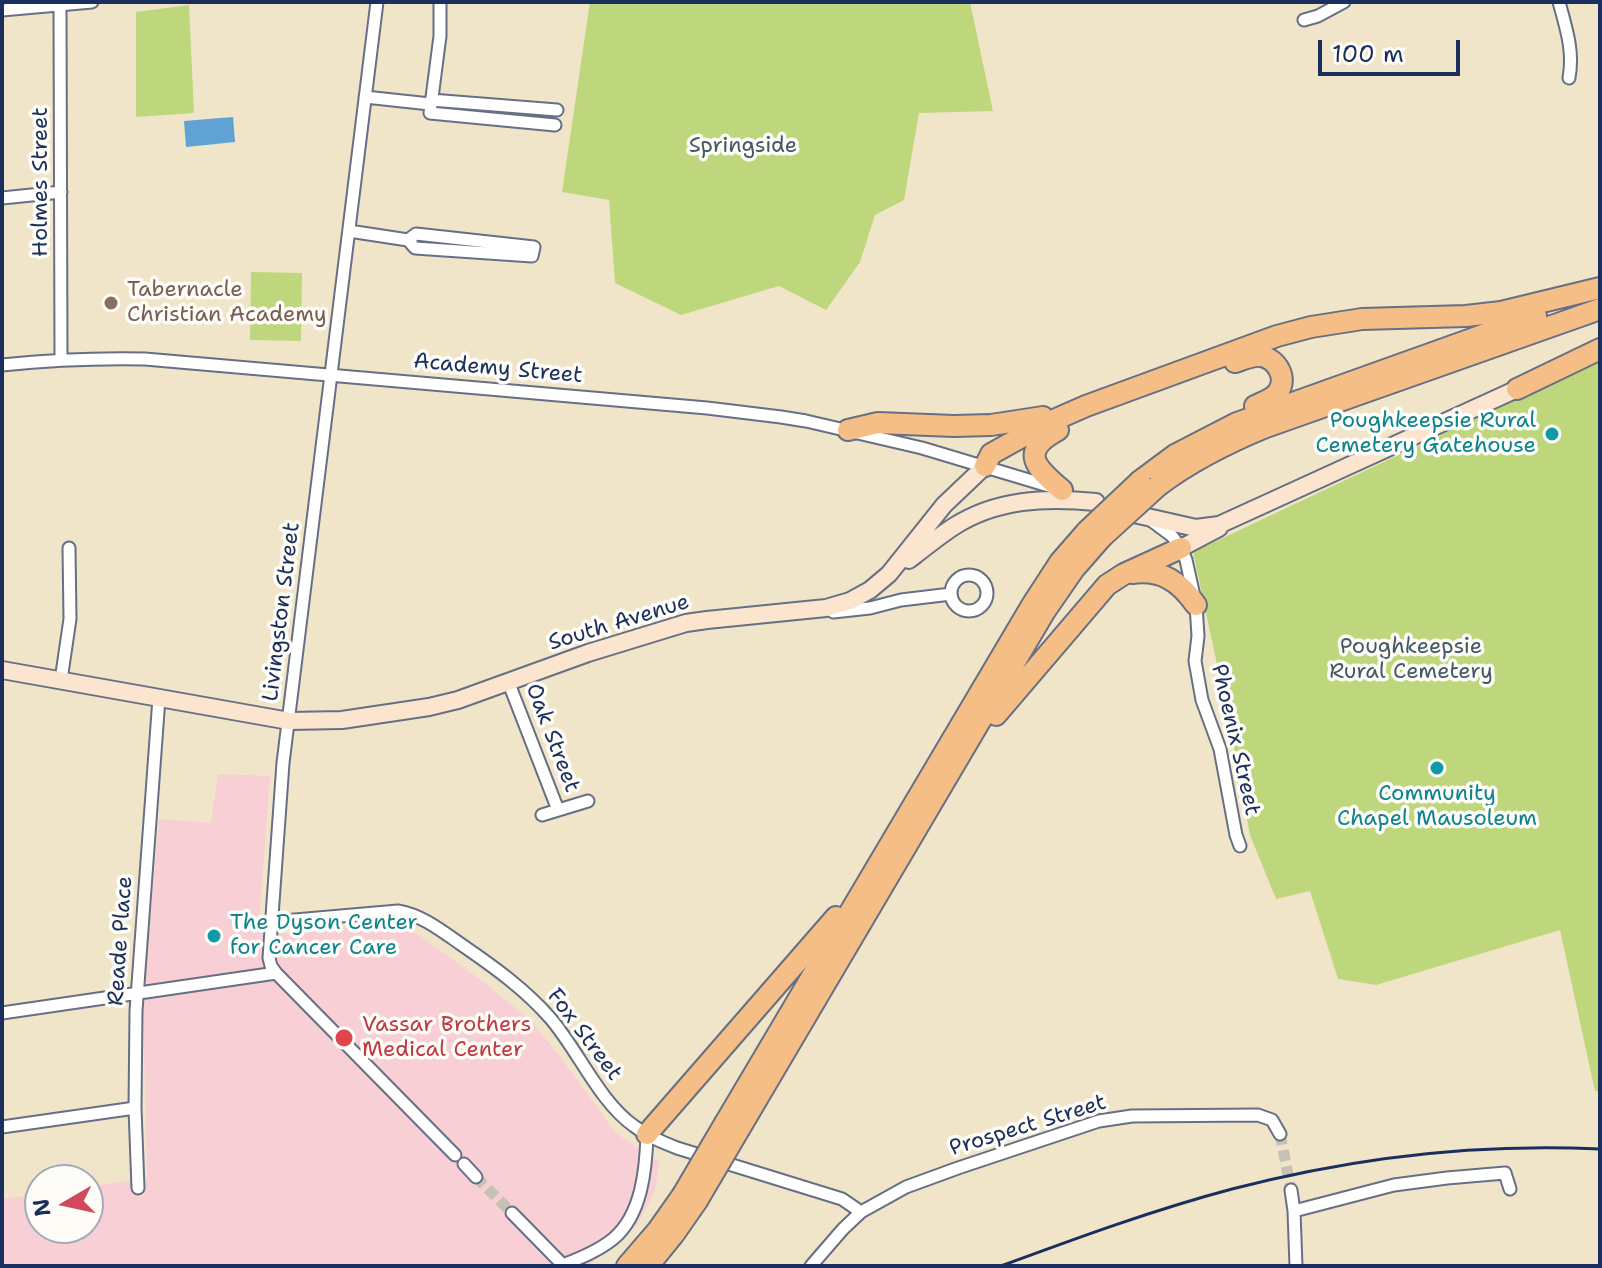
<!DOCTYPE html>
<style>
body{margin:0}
#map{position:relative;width:1602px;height:1268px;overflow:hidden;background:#f0e5c9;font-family:"Shantell Sans",sans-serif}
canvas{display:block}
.frame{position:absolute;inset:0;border:4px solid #1b2f5e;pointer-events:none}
.north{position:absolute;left:24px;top:1164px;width:80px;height:80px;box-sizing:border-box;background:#fdfcf7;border:2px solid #a3aaba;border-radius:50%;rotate:261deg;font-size:22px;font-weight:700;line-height:32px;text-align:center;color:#1b2f5e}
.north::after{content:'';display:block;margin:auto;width:28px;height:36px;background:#d1495b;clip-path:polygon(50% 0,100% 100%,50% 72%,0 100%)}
.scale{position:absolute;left:1318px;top:40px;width:142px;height:36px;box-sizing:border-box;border:4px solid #1b2f5e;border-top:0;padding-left:10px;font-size:24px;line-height:28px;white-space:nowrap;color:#1b2f5e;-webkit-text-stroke:6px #fdfcf7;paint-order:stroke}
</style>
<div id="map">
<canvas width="1602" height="1268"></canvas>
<div class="frame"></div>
<div class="north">N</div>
<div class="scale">100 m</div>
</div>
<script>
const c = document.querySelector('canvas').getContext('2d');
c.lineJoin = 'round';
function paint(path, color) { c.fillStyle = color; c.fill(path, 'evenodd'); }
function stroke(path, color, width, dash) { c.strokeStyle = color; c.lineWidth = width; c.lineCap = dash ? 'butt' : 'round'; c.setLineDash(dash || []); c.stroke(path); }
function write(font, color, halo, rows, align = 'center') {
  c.font = font + ' "Shantell Sans",sans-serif'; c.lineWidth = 7; c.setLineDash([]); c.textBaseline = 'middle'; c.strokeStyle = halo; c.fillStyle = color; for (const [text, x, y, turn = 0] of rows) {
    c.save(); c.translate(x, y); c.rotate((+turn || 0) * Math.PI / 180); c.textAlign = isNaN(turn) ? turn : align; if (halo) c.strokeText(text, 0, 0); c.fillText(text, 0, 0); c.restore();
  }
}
paint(new Path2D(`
 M 218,774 L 270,776 L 259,924 L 280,934 L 380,924 L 416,933 L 485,983 L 530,1020 L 559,1055 L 616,1133 L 659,1162 L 655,1191 L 637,1225 L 588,1266 L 2,1266 L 2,1199 L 40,1194 L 40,1228 L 88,1228 L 88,1187 L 147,1178 L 143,1005 L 159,819 L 211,823 Z`), '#f7cfd5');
paint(new Path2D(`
 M 590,2 L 970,2 L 993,111 L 919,113 L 904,200 L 875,215 L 860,262 L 826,310 L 779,286 L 681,315 L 615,283 L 609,200 L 562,192 Z
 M 189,5 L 194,113 L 136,117 L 136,12 Z
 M 251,272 L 302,273 L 301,341 L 250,340 Z
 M 1600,360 L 1600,1091 L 1595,1091 L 1560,930 L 1376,985 L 1338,979 L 1310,891 L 1276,899 L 1250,835 L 1227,711 L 1193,552 Z`), '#bed77c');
paint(new Path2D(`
 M 233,117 L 235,142 L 186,147 L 184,121 Z`), '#61a2d4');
stroke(new Path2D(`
 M 1280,1134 L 1291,1190
 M 476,1177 L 512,1213`), '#c5c1b4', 11, [11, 5.5]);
const street = new Path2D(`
 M 377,2 L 283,763 L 269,958 L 271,966 L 276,973 L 455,1155
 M 440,2 L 440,36 L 430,113 L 555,125
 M 1559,2 C 1566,28 1574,51 1569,78
 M 60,6 L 61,359
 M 2,10 L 92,2
 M 1304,20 L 1318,16 L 1344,2
 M 365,97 L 430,104
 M 431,100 L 557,110
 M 2,198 L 61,192
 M 349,231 L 408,240 L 415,248 L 532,256 L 534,247 L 416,234 L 408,240
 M 2,365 C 50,360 97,358 145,359 L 707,408 L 781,417 L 806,421 L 922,448 L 1052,487
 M 1152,521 L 1172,536 L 1181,548 L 1186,560 L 1196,605 L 1198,636 L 1195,661 L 1202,700 L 1220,749 L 1236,835 L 1240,846
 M951 593a18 18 0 1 1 36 0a18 18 0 1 1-36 0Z
 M 833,612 L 870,608 L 901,600 L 951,594
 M 61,680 L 70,619 L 69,548
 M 508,681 L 558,810
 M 542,815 L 588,801
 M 272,922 L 398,911 C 422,915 442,931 462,945 C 494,967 526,990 551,1019 C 579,1052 599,1101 634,1126 C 647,1136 662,1142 677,1148 L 842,1199 L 861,1212
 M 2,1013 L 276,973
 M 2,1127 L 135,1108
 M 464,1164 L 476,1177
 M 138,1188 L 135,1108 L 136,1011 L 159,698
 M 1291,1190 L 1294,1211 L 1296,1266
 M 1294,1211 L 1394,1185 L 1447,1178 L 1505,1173 L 1510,1189
 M 512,1213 L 563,1265 C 580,1258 598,1251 613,1239 C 642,1215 646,1169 647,1134
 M 811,1266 L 843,1229 L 861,1212 L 906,1187 L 958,1168 L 1099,1121 L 1132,1116 L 1258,1115 L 1272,1120 L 1280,1134`);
const secondary = new Path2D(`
 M 1134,514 L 1196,528 L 1219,525 L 1517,389
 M 1181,548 L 1219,528
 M 909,560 C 923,549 938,537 953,527 C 996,499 1046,497 1096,502
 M 2,670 L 289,721 L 342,720 L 429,707 L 458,700 L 588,653 L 686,623 L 707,620 L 826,608 L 850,601 L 870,590 L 889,574 L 944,505 L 985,466`);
const highway = new Path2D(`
 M 1235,362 C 1244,359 1252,355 1261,356 C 1277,359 1288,378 1278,392 C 1273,399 1263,402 1255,406
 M 1517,389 L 1600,349
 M 848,430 L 878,423 L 954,426 L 991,425 L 1043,417
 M 1058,430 C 1018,452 1036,468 1062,490
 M 985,466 L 991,454 L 1045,424 L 1086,406 L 1277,336 L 1311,327 L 1362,319 L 1466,316 L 1501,312 L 1600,288
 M 1140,481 L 1175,455 L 1237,423 L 1536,316
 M 1158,486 C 1191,461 1227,443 1266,427 L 1600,309
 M 1132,573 C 1162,569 1180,582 1196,605
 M 996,715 L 1107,585 L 1124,574 L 1181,548
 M 725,1123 L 1032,605 L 1060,562 L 1087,531
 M 740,1128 L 1045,611 L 1074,569 L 1102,537
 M 647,1134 L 836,917
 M 627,1266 L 658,1230 L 682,1196
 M 648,1266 L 674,1234 L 697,1201`);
stroke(street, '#666f83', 15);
stroke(secondary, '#666f83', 20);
stroke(highway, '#666f83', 24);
stroke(street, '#fff', 11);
stroke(secondary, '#fbe5cf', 16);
stroke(highway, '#f6be87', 20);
stroke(new Path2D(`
 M 1001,1266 C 1077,1238 1153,1210 1232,1189 C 1351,1158 1477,1143 1600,1149`), '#1b2f5e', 3);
const highwayBridge = new Path2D(`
 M 1087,531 L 1140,481
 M 1102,537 L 1158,486
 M 682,1196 L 725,1123
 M 697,1201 L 740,1128`);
stroke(highwayBridge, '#666f83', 24, []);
stroke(highwayBridge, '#f6be87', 20);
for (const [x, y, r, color] of [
 [111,303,8,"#8d6e63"],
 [1552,434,8,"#0f9aa8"],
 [1437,768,8,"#0f9aa8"],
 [214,936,8,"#0f9aa8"],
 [344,1038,10,"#e0444e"]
]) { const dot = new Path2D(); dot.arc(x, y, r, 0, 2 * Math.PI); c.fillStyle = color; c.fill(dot); stroke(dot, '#fdfcf7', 3); }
write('22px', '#445966', '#fdfcf7', [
 ["Springside",743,146],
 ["Poughkeepsie",1411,647],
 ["Rural Cemetery",1411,672]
]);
write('22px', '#1b2f5e', '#fdfcf7', [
 ["Holmes Street",41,182,-90],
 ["Academy Street",498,369,5],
 ["Livingston Street",282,612,-83],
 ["South Avenue",619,623,-17],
 ["Oak Street",552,738,69],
 ["Phoenix Street",1235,740,77],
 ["Reade Place",121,941,-86],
 ["Fox Street",584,1035,53],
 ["Prospect Street",1028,1126,-17]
]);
write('22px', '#785e54', '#fdfcf7', [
 ["Tabernacle",127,290],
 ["Christian Academy",127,315]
], 'left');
write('22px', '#0d838f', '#fdfcf7', [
 ["Poughkeepsie Rural",1536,421],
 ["Cemetery Gatehouse",1536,446],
 ["Community",1437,794,"center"],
 ["Chapel Mausoleum",1437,819,"center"],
 ["The Dyson Center",230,923,"left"],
 ["for Cancer Care",230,948,"left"]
], 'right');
write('22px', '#be3a42', '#fdfcf7', [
 ["Vassar Brothers",362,1025],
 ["Medical Center",362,1050]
], 'left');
</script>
